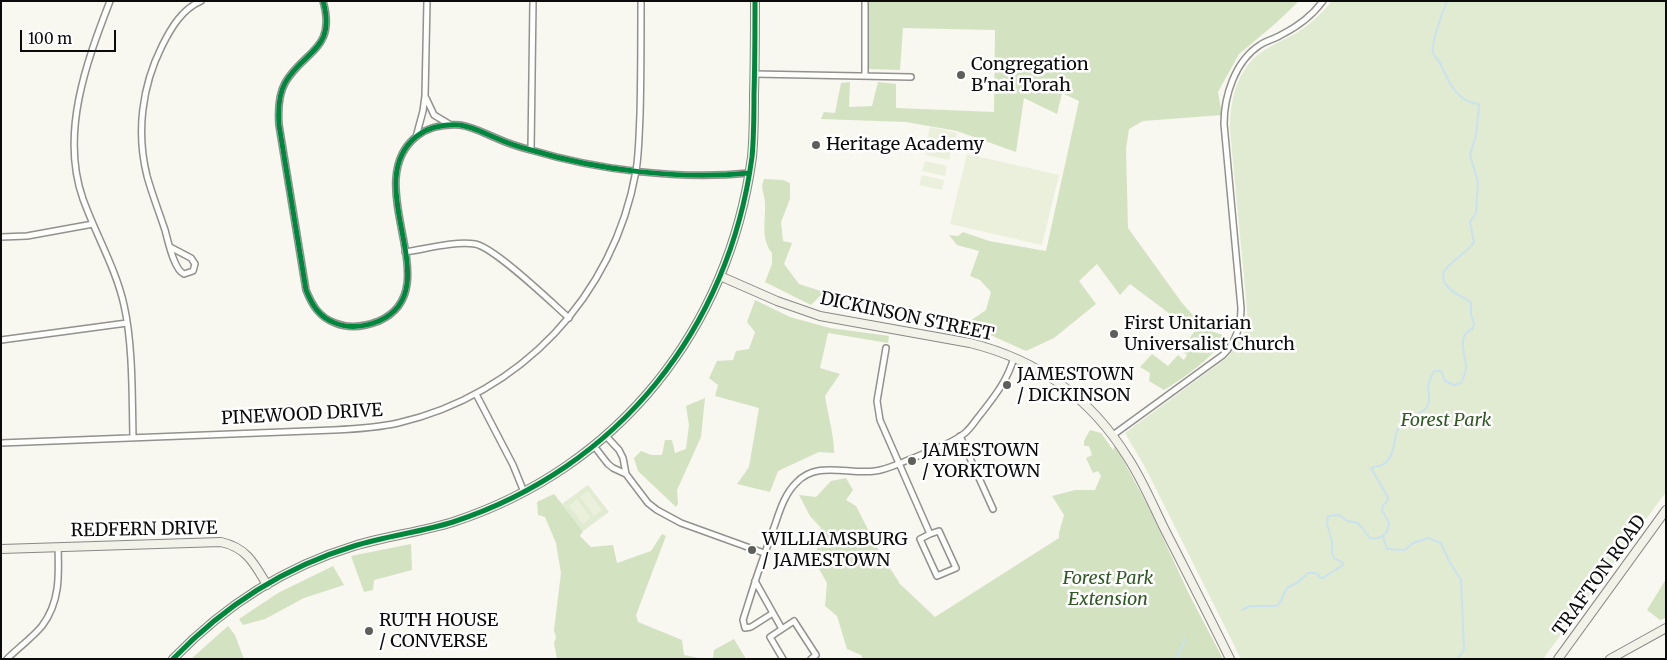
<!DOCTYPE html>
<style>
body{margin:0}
#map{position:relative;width:1667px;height:660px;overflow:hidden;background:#f8f7f0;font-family:Merriweather,serif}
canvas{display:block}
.frame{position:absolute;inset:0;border:2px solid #0b0b0b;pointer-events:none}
.scale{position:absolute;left:20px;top:30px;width:96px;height:22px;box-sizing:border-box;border:2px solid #0b0b0b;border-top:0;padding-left:6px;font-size:15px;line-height:18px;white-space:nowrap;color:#0b0b0b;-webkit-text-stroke:4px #fff;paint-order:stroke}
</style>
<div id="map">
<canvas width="1667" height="660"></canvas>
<div class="frame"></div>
<div class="scale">100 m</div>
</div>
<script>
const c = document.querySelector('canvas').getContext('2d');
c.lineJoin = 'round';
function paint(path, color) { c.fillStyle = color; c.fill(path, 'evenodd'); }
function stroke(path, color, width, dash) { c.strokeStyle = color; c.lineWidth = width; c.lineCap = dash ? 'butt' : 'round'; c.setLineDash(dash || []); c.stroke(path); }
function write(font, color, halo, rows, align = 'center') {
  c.font = font + ' Merriweather,serif'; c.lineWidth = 5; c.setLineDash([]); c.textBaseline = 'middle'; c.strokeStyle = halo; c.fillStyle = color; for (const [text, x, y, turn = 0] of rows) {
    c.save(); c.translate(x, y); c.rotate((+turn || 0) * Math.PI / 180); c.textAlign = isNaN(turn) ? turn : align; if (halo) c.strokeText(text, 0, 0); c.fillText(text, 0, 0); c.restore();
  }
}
paint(new Path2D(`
 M 1332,1 L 1666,1 L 1666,492 L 1543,659 L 1241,659 L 1145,467 L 1125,433 L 1228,357 L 1243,336 L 1247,323 L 1247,309 L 1230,130 C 1230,104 1235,77 1254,58 C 1266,47 1284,40 1298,32 C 1311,24 1322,13 1332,1 Z
 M 588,485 L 609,512 L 583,531 L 562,504 Z`), '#e1ebd2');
paint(new Path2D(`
 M 868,1 L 1299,1 L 1275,24 L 1239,54 L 1218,92 L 1222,115 L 1143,121 L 1129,129 L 1126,149 L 1128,228 L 1182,303 L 1200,323 L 1214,332 L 1228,337 C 1208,360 1190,374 1164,390 L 1149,381 L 1150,373 L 1140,367 L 1152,354 L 1168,366 L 1178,355 L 1184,360 L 1187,355 L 1181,350 L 1194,332 L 1130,284 L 1120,295 L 1097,264 L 1079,281 L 1096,304 L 1054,338 L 1026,351 L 986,333 L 923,318 L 932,312 L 970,321 L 986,310 L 991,292 L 980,280 L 970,276 L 979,251 L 957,245 L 949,235 L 958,236 L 963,232 L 989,241 L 1046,251 L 1079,101 L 1062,93 L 1057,114 L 1024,98 L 1016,152 L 957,131 L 906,122 L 821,119 L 824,112 L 835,113 L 841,83 L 850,82 L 849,107 L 872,106 L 878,82 L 896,84 L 896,108 L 994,112 L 995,30 L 903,28 L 900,70 L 869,69 Z
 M 764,179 L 783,180 L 790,183 L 790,199 L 781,222 L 783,241 L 792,243 L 784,264 L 799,284 L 824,292 L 811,305 L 765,282 L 772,264 L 772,253 C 760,238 766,220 765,202 C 764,192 760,189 764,179 Z
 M 755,300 L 790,317 L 830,328 L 889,336 L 888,343 L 828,333 L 820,368 L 840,374 L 825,396 C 828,416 834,434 834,453 L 819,452 L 778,471 L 770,492 L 737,484 L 749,467 L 759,408 L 715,396 L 718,385 L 709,378 L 717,361 L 733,360 L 736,351 L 749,349 L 755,332 L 747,322 Z
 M 705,398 L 701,437 L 677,490 L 678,504 L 676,507 L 638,471 L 634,458 L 641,451 L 651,455 L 662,455 L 665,440 L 672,440 L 675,453 L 686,449 L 689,425 L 686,406 Z
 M 1090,430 L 1101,433 L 1113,450 L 1115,445 L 1149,508 L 1189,594 L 1223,659 L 863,659 L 861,655 L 847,649 L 837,616 L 825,606 L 827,583 L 815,562 L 821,528 L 810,516 L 799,495 L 816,497 L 831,481 L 846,478 L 853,490 L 846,500 L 856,506 L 878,549 L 900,584 L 935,617 L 1059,538 L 1059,533 L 1064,515 L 1052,496 L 1075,490 L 1095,490 L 1101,476 L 1098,471 L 1093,473 L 1086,458 L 1092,455 L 1089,446 L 1084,446 L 1084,441 Z
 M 554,494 L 583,531 L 580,536 L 591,547 L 613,545 L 617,563 L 651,551 L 662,534 L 666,536 L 636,615 L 638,622 L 682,640 L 684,655 L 704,659 L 557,659 L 554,643 L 556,638 L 554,630 L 561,573 L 556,543 L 545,517 L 538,515 L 537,502 Z
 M 411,544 L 412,570 L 374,580 L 373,590 L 364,592 L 351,556 Z
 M 333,566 L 344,585 L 304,598 L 265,619 L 243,625 L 239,619 L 278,593 Z
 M 1666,579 L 1666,618 L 1660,620 L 1647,610 Z
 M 228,626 L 235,635 L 244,659 L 191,659 Z
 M 734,639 L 746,659 L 713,659 L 714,650 Z`), '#d3e2c1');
paint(new Path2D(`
 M 930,127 L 957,133 L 954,146 L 927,140 Z
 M 929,144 L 951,149 L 949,160 L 926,155 Z
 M 967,154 L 1059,175 L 1042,245 L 950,224 Z
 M 925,161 L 947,166 L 945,176 L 922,171 Z
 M 922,175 L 944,180 L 942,190 L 919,185 Z
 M 588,491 L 602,510 L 594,516 L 580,497 Z
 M 577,499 L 591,518 L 583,524 L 569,506 Z`), '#ebf0dc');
stroke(new Path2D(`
 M 1383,536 L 1387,549 L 1405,550 L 1413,543 L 1428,538 L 1441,543 L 1449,561 L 1461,580 L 1464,649 L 1458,659
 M 1242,610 L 1250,606 L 1276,606 L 1279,604 L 1287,588 L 1297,583 L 1308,573 L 1316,573 L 1321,578 L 1323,578 L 1343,565 L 1343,563 L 1334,558 L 1332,553 L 1332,541 L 1327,524 L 1328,516 L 1339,515 L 1347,521 L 1358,523 L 1370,538 C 1381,540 1389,533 1389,523 L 1382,510 L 1383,505 L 1387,502 L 1388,497 L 1371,468 C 1375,466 1381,467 1385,463 C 1398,453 1391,432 1403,422 C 1410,415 1423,415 1428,405 C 1431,398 1428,393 1428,386 C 1429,381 1432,376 1434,371 L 1441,371 L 1445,381 L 1454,385 L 1461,383 C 1463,378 1466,373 1466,367 C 1465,352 1456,336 1473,328 L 1474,323 L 1471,315 L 1471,303 C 1466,297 1457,296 1451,290 C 1427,269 1464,259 1474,242 L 1470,222 L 1476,213 L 1478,182 L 1470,155 L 1476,135 L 1479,107 L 1479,104 C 1457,103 1448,80 1440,63 C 1438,59 1434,56 1433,53 C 1431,43 1443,11 1447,1
 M 1177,659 C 1177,652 1184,646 1185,638`), '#cae2ef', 2);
const street = new Path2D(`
 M 110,1 C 86,63 60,134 83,199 C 96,235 116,269 124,305 C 133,345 132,396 133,437
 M 323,1 C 337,50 303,51 285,83 C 278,96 278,111 279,125 L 306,290 C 312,305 319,317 335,323 C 350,329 364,327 379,321 C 451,289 357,183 417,136 C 430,126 444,124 460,125 C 473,127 484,133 496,138 C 507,143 519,147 531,150 C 597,170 680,180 749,173
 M 865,1 L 865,76
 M 754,74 L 911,77
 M 426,98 L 434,115 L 449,124
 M 416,137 L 423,111 L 425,96 L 427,1
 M 531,150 L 533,1
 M 1,237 L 27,236 L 93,224
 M 170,247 L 191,258 L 195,264 L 193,271 L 184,274 C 174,270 168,241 165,230 C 159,212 152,194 147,176 C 136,132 142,86 162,46 C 171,28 182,9 201,1
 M 405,252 C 426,249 454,241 475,244 C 494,247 551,302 569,318
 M 1,340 L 127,323
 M 886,348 L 877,401 L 880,420 L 930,534 L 939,531 L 956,568 L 937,576 L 920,539 L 930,534
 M 476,394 L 513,465 L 524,492
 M 1113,435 L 1223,355 C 1236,342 1241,327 1241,308 L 1224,124 C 1224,96 1235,61 1260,45 C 1266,41 1274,39 1281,35 C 1297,27 1312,16 1323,1
 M 606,436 L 619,450 L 623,458 L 626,474 L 648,503 L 657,510 L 681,523 L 764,553
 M 960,436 L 993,509
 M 1,443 L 334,430 C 355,429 376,428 398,423 C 520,395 614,296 636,171 C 639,153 639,134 640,115 C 641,77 641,39 641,1
 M 594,446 L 608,464 L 613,468 L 626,474
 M 755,581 L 782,629
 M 773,613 L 751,627 L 745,628 L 743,620 C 752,590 762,560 773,530 C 779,514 783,496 796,483 C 817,460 848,475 875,471 C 887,470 899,463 911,459 C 929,451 950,445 965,433 C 971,428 975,421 980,415 C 994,397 1008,380 1014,357
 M 7,659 C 18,648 32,638 42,626 C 60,602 59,576 58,547
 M 783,659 L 770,637 L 794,621 L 816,655 L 811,659`);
const secondary = new Path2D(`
 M 720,276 L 777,301 L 820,316 L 970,343 C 1039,360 1091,398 1128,458 C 1143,481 1153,506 1165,530 C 1187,573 1209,616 1230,659
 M 1,549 L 221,542 C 247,548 254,563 267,585
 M 173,659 C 223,607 285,567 354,546 C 386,536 421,532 453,522 C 618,468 729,329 752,157 C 754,136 754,115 754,94 C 755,63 755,32 755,1
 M 1558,659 L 1666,510
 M 1610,659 L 1666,628`);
stroke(street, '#92918e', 8);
stroke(secondary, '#888885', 10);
stroke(street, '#fefefd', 5);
stroke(secondary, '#f3f2e9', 8);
stroke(new Path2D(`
 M 323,1 C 337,50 303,51 285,83 C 278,96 278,111 279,125 L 306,290 C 312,305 319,317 335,323 C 350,329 364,327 379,321 C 451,289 357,183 417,136 C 430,126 444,124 460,125 C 473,127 484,133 496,138 C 507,143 519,147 531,150 C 597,170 680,180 749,173
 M 173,659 C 223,607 285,567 354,546 C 386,536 421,532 453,522 C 618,468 729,329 752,157 C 754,136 754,115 754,94 C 755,63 755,32 755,1`), '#00873e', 5);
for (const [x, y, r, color] of [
 [961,75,5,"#5e5e5b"],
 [816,145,5,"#5e5e5b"],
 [1114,334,5,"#5e5e5b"],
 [1007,385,5,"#5e5e5b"],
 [912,461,5,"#5e5e5b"],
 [752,550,5,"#5e5e5b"],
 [369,631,5,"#5e5e5b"]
]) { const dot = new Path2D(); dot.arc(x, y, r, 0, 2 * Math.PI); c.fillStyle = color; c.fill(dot); stroke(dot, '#fff', 2); }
write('18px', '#0b0b0b', '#fff', [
 ["Congregation",971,65],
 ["B'nai Torah",971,86],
 ["Heritage Academy",826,145],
 ["First Unitarian",1124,324],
 ["Universalist Church",1124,345],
 ["JAMESTOWN",1017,375],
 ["/ DICKINSON",1017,396],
 ["JAMESTOWN",922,451],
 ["/ YORKTOWN",922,472],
 ["WILLIAMSBURG",762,540],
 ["/ JAMESTOWN",762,561],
 ["RUTH HOUSE",379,621],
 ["/ CONVERSE",379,642]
], 'left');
write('18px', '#0b0b0b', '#fff', [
 ["DICKINSON STREET",907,317,12],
 ["PINEWOOD DRIVE",302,415,-3],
 ["REDFERN DRIVE",144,530,-1],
 ["TRAFTON ROAD",1600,576,-54]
]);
write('italic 18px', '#305a24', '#fff', [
 ["Forest Park",1446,421],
 ["Forest Park",1108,579],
 ["Extension",1108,600]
]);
</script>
